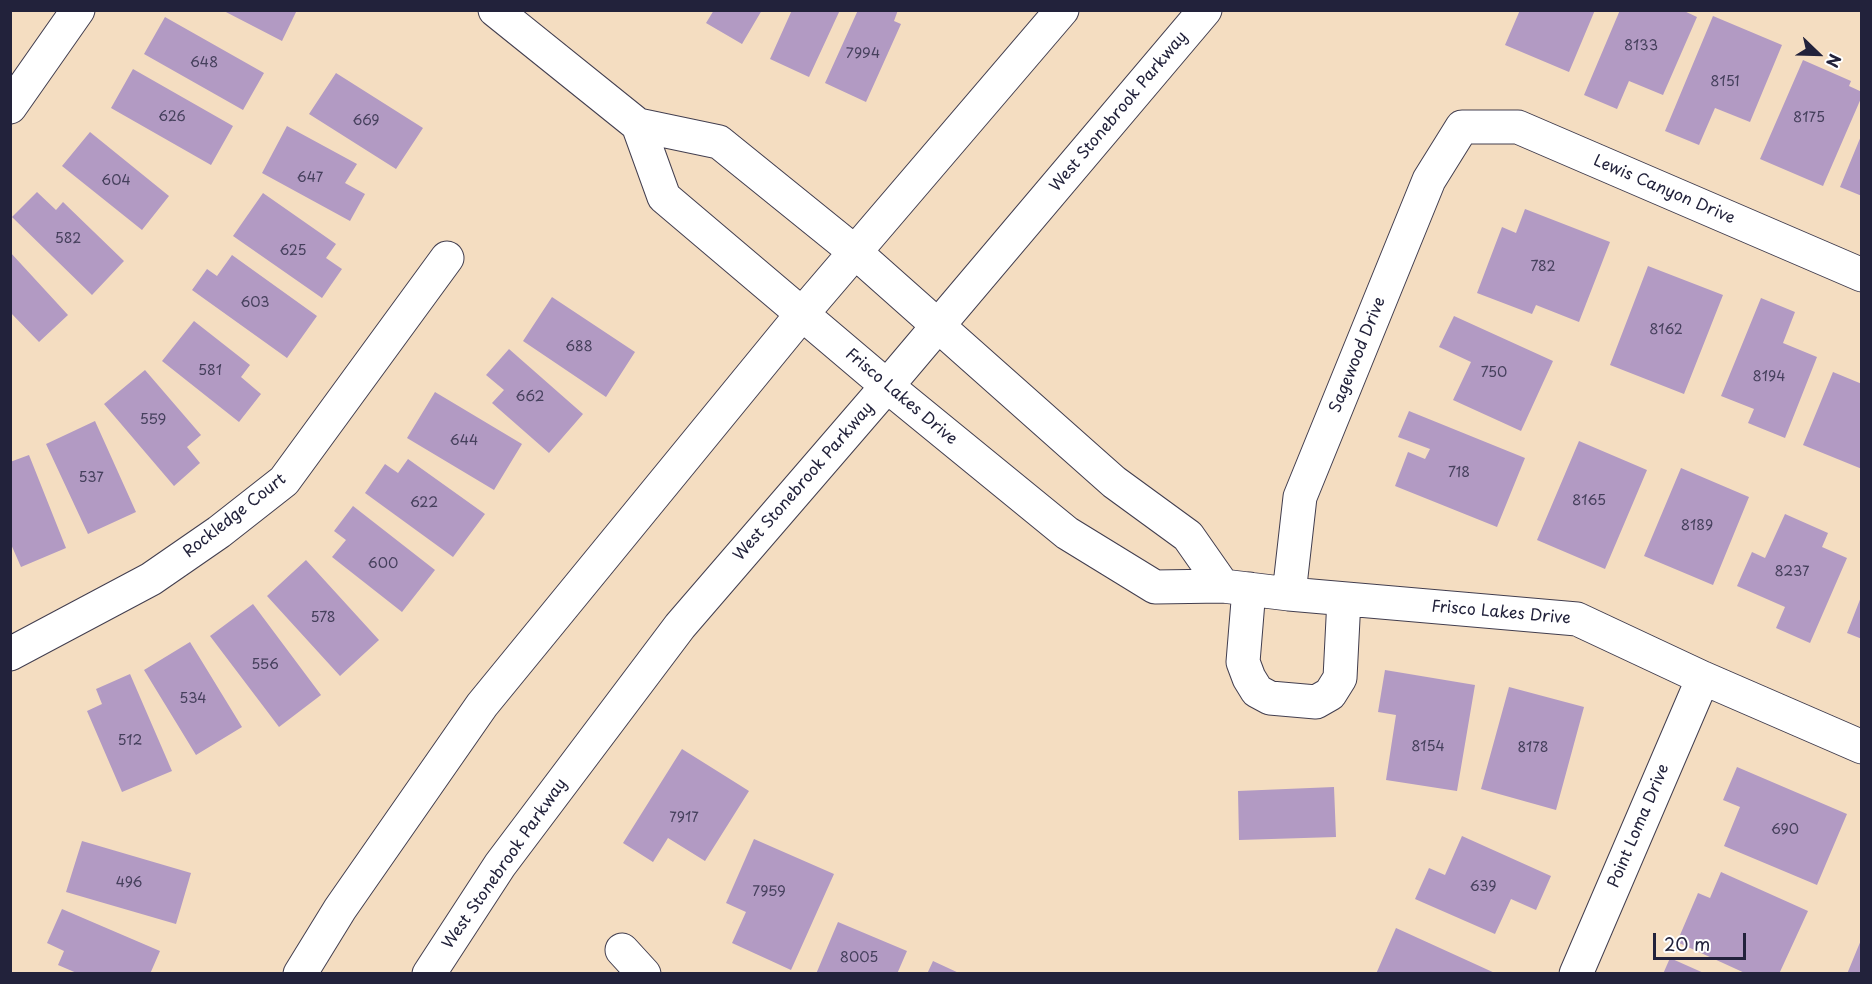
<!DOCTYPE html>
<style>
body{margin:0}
#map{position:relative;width:1872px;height:984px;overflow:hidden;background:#f4ddc1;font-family:"Playpen Sans",sans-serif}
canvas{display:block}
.frame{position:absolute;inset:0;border:12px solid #22223b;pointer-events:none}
.north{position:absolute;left:1788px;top:24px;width:60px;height:60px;-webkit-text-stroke:4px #fff;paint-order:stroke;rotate:113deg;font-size:16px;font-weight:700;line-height:24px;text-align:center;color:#22223b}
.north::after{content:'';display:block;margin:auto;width:21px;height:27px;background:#22223b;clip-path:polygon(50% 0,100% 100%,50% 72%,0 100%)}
.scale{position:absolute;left:1653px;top:933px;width:93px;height:27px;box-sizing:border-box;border:3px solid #22223b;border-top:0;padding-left:8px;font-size:18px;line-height:21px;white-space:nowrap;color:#22223b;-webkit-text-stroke:4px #fff;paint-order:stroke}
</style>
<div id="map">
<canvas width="1872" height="984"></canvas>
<div class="frame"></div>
<div class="north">N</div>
<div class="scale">20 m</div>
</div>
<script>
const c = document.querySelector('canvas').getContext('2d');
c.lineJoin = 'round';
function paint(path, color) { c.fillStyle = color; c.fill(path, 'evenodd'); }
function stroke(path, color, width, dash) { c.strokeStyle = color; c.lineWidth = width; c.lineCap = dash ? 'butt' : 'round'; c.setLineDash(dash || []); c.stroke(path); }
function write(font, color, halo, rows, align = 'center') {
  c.font = font + ' "Playpen Sans",sans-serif'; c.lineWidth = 6; c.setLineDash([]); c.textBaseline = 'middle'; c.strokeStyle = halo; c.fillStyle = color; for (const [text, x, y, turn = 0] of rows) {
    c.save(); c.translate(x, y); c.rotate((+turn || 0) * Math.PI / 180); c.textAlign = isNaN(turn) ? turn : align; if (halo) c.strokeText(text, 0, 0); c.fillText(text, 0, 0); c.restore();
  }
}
paint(new Path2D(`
 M 222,10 L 297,10 L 282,41 Z
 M 714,10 L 762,10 L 742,44 L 706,23 Z
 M 792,10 L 840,10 L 809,77 L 770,59 Z
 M 858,10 L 898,10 L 894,21 L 901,24 L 866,102 L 825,83 Z
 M 1520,10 L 1595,10 L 1569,72 L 1505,45 Z
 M 1620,10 L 1682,10 L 1697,17 L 1663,95 L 1629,81 L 1617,109 L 1584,95 Z
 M 1713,16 L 1782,45 L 1750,122 L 1715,108 L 1699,145 L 1665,131 Z
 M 165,17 L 264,73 L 243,110 L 144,54 Z
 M 1803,60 L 1851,81 L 1849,86 L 1862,92 L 1862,96 L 1823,186 L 1760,159 Z
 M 133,69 L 233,126 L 211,165 L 111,108 Z
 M 336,73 L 423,128 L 396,169 L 309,114 Z
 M 287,126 L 357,164 L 345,183 L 365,194 L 350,221 L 262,173 Z
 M 90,132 L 169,196 L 142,230 L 62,166 Z
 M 1861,136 L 1862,136 L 1862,196 L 1840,187 Z
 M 37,192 L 56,210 L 63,202 L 124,261 L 92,295 L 12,217 Z
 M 263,193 L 336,244 L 326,258 L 342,269 L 322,298 L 233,236 Z
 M 1525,209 L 1610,242 L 1579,322 L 1536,305 L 1532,314 L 1477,293 L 1502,227 L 1516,233 Z
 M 10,252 L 68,315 L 39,342 L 10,312 Z
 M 232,255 L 317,316 L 287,358 L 192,290 L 207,269 L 217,276 Z
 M 1648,266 L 1723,295 L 1684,394 L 1610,365 Z
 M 552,297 L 635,352 L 606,397 L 523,341 Z
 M 1761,298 L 1795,312 L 1783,343 L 1817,357 L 1785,438 L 1748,423 L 1754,409 L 1721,396 Z
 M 1454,316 L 1553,361 L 1521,431 L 1453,400 L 1471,362 L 1439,347 Z
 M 194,321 L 250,365 L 241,377 L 261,394 L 239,422 L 162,361 Z
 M 509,349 L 583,414 L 549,453 L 492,403 L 504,390 L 486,375 Z
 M 145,370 L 201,435 L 187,447 L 200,463 L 174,486 L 104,404 Z
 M 1833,372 L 1862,384 L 1862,469 L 1803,445 Z
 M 435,392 L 522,444 L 494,490 L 407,438 Z
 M 1409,411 L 1525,458 L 1497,527 L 1395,486 L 1408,452 L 1425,459 L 1430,449 L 1398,437 Z
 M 95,421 L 136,512 L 88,534 L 46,444 Z
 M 1579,441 L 1647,470 L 1605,569 L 1537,540 Z
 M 29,455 L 66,548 L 21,567 L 10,542 L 10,462 Z
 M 408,459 L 485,514 L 453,557 L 365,493 L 385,464 L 398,473 Z
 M 1681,468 L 1749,497 L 1713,585 L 1644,556 Z
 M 353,506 L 435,570 L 402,612 L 332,557 L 346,540 L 334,531 Z
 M 1785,514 L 1828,533 L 1822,547 L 1847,558 L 1810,643 L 1776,628 L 1785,607 L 1737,586 L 1752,552 L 1765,558 Z
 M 306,560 L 379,640 L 340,676 L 267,596 Z
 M 1861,597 L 1862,597 L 1862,639 L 1847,633 Z
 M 253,604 L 321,695 L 279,727 L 210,636 Z
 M 190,642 L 242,727 L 196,755 L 144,670 Z
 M 1385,670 L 1475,685 L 1457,791 L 1386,780 L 1396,715 L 1378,712 Z
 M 130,674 L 172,771 L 122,792 L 87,711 L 102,704 L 96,689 Z
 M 1509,687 L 1584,707 L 1556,810 L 1481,789 Z
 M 682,749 L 749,791 L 705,861 L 668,838 L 653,862 L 623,843 Z
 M 1737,767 L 1847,814 L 1817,885 L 1724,846 L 1740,807 L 1723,800 Z
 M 1334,787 L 1336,837 L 1239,840 L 1238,791 Z
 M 1462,836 L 1551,876 L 1536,910 L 1511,899 L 1495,934 L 1415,899 L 1429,868 L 1445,875 Z
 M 754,839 L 834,874 L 791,970 L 732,943 L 746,912 L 726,903 Z
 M 82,841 L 191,873 L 176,924 L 66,892 Z
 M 1721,872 L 1808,911 L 1779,974 L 1747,974 L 1677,942 L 1698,893 L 1710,898 Z
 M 62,909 L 160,951 L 150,974 L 79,974 L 58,965 L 64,951 L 47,943 Z
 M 838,922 L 907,951 L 897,974 L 816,974 Z
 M 1396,928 L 1497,974 L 1376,974 Z
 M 1861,940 L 1862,974 L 1847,974 Z
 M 1670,958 L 1706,974 L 1663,974 Z
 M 933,961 L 961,974 L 927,974 Z`), '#b29ac3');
const minor = new Path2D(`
 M 495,10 L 638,125 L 719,142 L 855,252 L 1114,482 L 1188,536 L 1223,586
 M 10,107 L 78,10
 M 638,125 L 664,197 L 887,386 L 1067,533 L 1155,587 L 1223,586 L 1289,594 L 1577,619 L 1703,678 L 1862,747
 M 1249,589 L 1243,662 L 1249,678 L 1257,691 L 1270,698 L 1316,702 L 1330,694 L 1340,678 L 1344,599
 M 1289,594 L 1300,497 L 1429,180 L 1462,127 L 1518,127 L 1862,275
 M 10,654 L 151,579 L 219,532 L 284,481 L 447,258
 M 622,950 L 644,974
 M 300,974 L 340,909 L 482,705 L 802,314 L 1062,10
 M 429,974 L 500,865 L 680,626 L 887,386 L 1205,10
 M 1576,974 L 1703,678`);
stroke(minor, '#423e4f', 35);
stroke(minor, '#fff', 33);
write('14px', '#46405d', null, [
 ["8133",1641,46],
 ["7994",863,54],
 ["648",204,63],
 ["8151",1725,82],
 ["626",172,117],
 ["8175",1809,118],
 ["669",366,121],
 ["647",310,178],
 ["604",116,181],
 ["582",68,239],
 ["625",293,251],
 ["782",1543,267],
 ["603",255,303],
 ["8162",1666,330],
 ["688",579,347],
 ["581",210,371],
 ["750",1494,373],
 ["8194",1769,377],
 ["662",530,397],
 ["559",153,420],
 ["644",464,441],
 ["718",1459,473],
 ["537",91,478],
 ["8165",1589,501],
 ["622",424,503],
 ["8189",1697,526],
 ["600",383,564],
 ["8237",1792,572],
 ["578",323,618],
 ["556",265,665],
 ["534",193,699],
 ["512",130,741],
 ["8154",1428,747],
 ["8178",1533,748],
 ["7917",684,818],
 ["690",1785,830],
 ["496",129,883],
 ["639",1483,887],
 ["7959",769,892],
 ["8005",859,958]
]);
write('16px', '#22223b', '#fff', [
 ["West Stonebrook Parkway",1119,112,-50],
 ["Lewis Canyon Drive",1664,190,23],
 ["Sagewood Drive",1358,355,-68],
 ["Frisco Lakes Drive",901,397,40],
 ["West Stonebrook Parkway",804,482,-49],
 ["Rockledge Court",235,516,-38],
 ["Frisco Lakes Drive",1501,613,5],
 ["Point Loma Drive",1639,826,-67],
 ["West Stonebrook Parkway",505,864,-55]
]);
</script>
